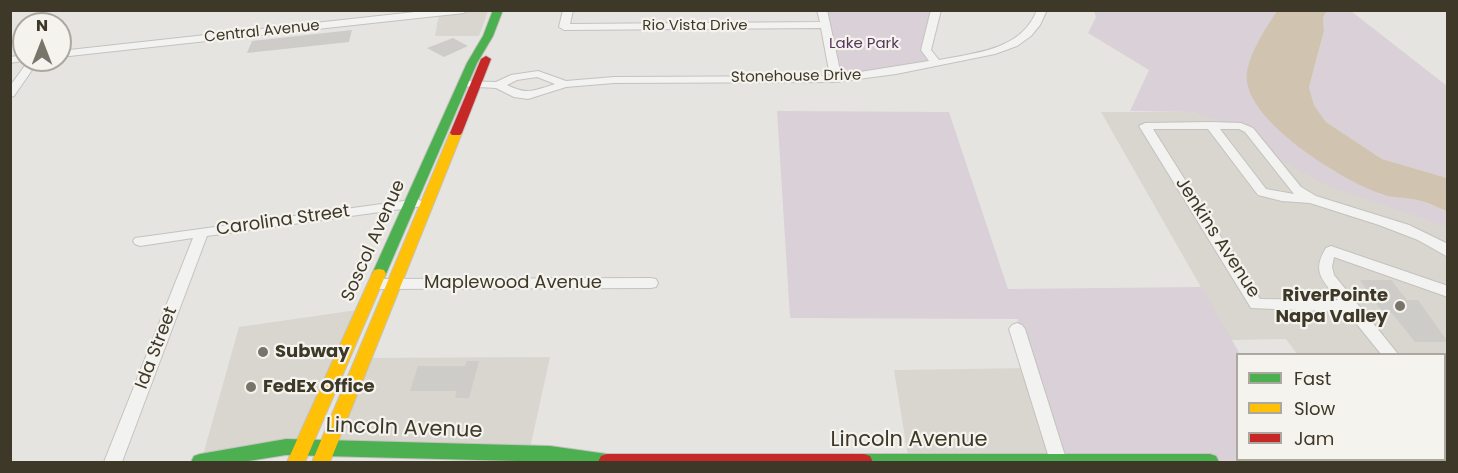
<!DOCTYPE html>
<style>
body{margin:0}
#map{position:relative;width:1458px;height:473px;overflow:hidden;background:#e6e4e1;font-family:Poppins,sans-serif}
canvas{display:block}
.frame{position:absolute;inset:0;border:12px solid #3e3828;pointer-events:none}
.legend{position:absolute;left:1236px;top:353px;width:210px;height:108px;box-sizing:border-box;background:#f5f3ee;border:2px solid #aca89f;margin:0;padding:8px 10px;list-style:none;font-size:18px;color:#3e3828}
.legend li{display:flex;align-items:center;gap:12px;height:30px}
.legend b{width:30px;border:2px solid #aca89f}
.north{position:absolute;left:12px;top:12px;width:60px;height:60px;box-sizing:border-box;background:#f5f3ee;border:2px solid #aca89f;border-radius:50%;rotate:0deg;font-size:16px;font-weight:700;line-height:24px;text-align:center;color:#3e3828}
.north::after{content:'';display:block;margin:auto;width:21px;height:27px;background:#797469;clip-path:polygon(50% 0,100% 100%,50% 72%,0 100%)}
</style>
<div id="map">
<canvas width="1458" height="473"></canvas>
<div class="frame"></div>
<ul class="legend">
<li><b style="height:8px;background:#4caf50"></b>Fast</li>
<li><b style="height:8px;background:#ffc107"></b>Slow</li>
<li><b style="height:8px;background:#c62828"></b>Jam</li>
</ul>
<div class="north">N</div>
</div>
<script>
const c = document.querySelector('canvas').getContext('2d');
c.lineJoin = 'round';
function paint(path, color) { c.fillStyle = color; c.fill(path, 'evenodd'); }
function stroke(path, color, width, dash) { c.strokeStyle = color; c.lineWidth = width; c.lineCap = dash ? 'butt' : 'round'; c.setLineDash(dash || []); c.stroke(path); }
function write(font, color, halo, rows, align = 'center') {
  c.font = font + ' Poppins,sans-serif'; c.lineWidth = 4.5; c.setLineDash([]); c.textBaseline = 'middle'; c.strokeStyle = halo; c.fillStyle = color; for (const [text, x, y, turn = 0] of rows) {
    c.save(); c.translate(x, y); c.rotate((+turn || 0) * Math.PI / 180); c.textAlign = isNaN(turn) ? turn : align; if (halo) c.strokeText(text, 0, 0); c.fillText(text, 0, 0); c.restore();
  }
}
paint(new Path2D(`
 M 427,11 L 488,11 L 479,36 L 435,36 L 439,14 L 426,14 Z
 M 1101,112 L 1191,112 L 1234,125 L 1447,227 L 1447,462 L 1372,462 L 1370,460 L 1444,460 L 1444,354 L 1297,354 L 1286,339 L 1231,340 Z
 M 364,309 L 303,447 L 286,447 L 201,462 L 239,327 Z
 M 550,357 L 529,453 L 327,447 L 363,358 Z
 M 1029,368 L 1059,461 L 1210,462 L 607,462 L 909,462 L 894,370 Z`), '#d9d5cf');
paint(new Path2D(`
 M 822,11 L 937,11 L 926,50 L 936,63 L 836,79 Z
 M 1094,11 L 1277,11 L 1260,39 L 1284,134 L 1331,169 L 1357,183 L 1382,195 L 1416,199 L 1447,211 L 1447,227 L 1327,185 L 1269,154 L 1249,130 L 1191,112 L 1130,111 L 1149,70 L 1088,33 L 1096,17 Z
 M 1327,11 L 1351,11 L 1447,86 L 1447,178 L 1382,159 L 1326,122 L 1314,105 L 1309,87 L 1324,31 L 1323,17 Z
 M 777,111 L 949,112 L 1008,289 L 1201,287 L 1240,354 L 1238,354 L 1238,460 L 1300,460 L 1302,462 L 1059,461 L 1017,329 L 1018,319 L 790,318 Z`), '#d9d0d8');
paint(new Path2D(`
 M 1277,11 L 1327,11 L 1323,17 L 1324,31 L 1309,87 L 1314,105 L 1326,122 L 1382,159 L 1447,178 L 1447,211 C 1436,207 1425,201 1413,199 C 1402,197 1391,198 1381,194 C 1342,180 1253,125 1247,82 C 1244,60 1266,28 1277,11 Z`), '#d0c3b0');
paint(new Path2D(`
 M 352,30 L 349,42 L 247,53 L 252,41 Z
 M 453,38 L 468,46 L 444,57 L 427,48 Z
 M 1360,280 L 1391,280 L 1407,300 L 1418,300 L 1448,342 L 1415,342 L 1392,313 L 1383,313 Z
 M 467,361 L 479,361 L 469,398 L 455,398 L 457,391 L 410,391 L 418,366 L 465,366 Z`), '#ceccc9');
const street = new Path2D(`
 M 433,10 L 468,10 L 464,13 L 60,57 L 60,51 Z
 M 563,10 L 573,10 L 570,24 L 820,22 L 817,10 L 827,10 L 841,75 L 929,61 L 921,50 L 931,10 L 941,10 L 931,50 L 939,60 C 975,53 1022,50 1037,10 L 1047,10 L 1040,25 L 1031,36 L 1017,46 L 995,54 L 896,74 L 836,82 L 614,83 L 566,87 L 528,99 L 514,97 L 496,88 L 460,86 L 459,84 L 464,81 L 496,82 L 511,75 L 538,71 L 566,81 L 614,77 L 830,76 L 821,28 L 564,30 L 559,27 ZM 537,77 L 555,84 C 533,91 527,95 507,85 L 517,80 Z
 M 24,55 L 24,60 L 28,60 L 10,63 L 10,57 Z
 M 29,60 L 39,60 L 14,96 L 10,97 L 10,86 Z
 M 1211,122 L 1241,123 L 1253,128 L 1301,187 L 1316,196 L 1409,225 L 1448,244 L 1448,257 L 1418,240 L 1379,225 L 1310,203 L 1282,201 L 1258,195 L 1208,129 L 1153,129 L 1260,299 L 1338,300 C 1323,280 1311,272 1326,248 L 1331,246 L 1448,286 L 1448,297 L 1334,257 L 1332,267 L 1334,275 L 1398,354 L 1381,354 L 1347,312 L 1251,308 L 1139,126 L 1145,123 ZM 1220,129 L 1239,129 L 1245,132 L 1294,194 L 1266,189 Z
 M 418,199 L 424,203 L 423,206 L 207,236 L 122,462 L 104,462 L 193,238 L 140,246 L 135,244 L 133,241 L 135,238 Z
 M 651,278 L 656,279 L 658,283 L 656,287 L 651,288 L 375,289 L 370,288 L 368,284 L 370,280 L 375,279 Z
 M 1017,323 L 1022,325 L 1025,329 L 1067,462 L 1050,461 L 1009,329 L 1012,325 Z
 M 1444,416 L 1448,417 L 1448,434 L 1444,433 Z`);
const fast = new Path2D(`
 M 493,10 L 503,10 L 493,36 L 477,63 L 386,274 L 384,278 L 374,278 L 372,274 L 467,63 L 483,36 Z
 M 286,439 L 550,446 L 607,454 L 613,456 L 616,462 L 555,462 L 286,455 L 242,462 L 191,462 L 194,456 L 200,454 Z
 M 1444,447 L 1448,447 L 1448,462 L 1437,460 L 1444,460 Z
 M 864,454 L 1210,454 L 1216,456 L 1219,462 L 855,462 L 858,456 Z
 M 1379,460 L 1430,460 L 1429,462 L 1378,462 Z`);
const slow = new Path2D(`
 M 456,129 L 462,133 L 330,462 L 312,462 L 450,133 Z
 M 379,269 L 384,270 L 386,274 L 305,462 L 287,462 L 372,274 L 374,270 Z`);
const jam = new Path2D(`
 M 486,56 L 491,59 L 462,133 L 460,135 L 452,135 L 450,133 L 481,59 Z
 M 607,454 L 864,454 L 870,456 L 873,462 L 598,462 L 601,456 Z`);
stroke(street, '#c4c2bf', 2);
stroke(fast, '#c4c2bf', 2);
stroke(slow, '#c4c2bf', 2);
stroke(jam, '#c4c2bf', 2);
paint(street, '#f2f2f0');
paint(fast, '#4caf50');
paint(slow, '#ffc107');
paint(jam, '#c62828');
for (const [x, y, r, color] of [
 [1400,306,6,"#797469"],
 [263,352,6,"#797469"],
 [251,387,6,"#797469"]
]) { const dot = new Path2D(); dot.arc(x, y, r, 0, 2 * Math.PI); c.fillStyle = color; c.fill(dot); stroke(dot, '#f5f3ee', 2); }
write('15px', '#3e3828', '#f5f3ee', [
 ["Rio Vista Drive",695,26],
 ["Central Avenue",262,32,-6],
 ["Stonehouse Drive",796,77,-1]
]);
write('15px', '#553659', '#f5f3ee', [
 ["Lake Park",864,44]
]);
write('18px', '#3e3828', '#f5f3ee', [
 ["Carolina Street",283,221,-8],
 ["Jenkins Avenue",1217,238,57],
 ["Soscol Avenue",374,241,-66],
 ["Maplewood Avenue",513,283],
 ["Ida Street",157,348,-69]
]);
write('bold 18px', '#3e3828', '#f5f3ee', [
 ["RiverPointe",1388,296,"right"],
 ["Napa Valley",1388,317,"right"],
 ["Subway",275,352],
 ["FedEx Office",263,387]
], 'left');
write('21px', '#3e3828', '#f5f3ee', [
 ["Lincoln Avenue",404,429,2],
 ["Lincoln Avenue",909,441]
]);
</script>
